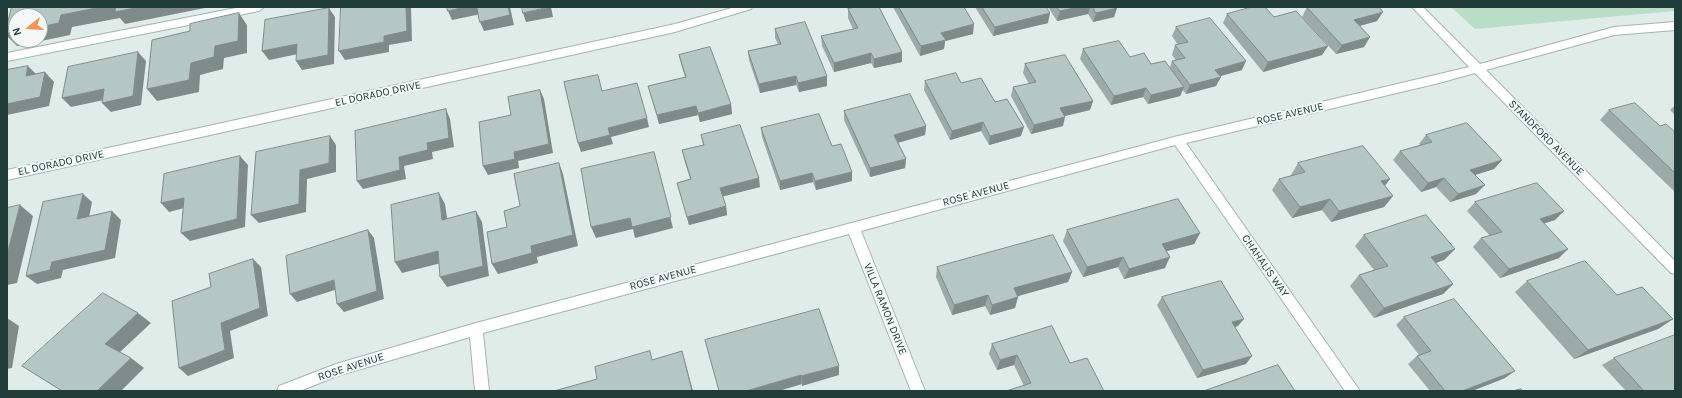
<!DOCTYPE html>
<style>
body{margin:0}
#map{position:relative;width:1682px;height:398px;overflow:hidden;background:#e0ece8;font-family:Karla,sans-serif}
canvas{display:block}
.frame{position:absolute;inset:0;border:8px solid #203d39;pointer-events:none}
.north{position:absolute;left:8px;top:8px;width:40px;height:40px;box-sizing:border-box;background:#f1f8f6;border:1px solid #9dadaa;border-radius:50%;rotate:252deg;font-size:11px;font-weight:700;line-height:16px;text-align:center;color:#203d39}
.north::after{content:'';display:block;margin:auto;width:14px;height:18px;background:#f89152;clip-path:polygon(50% 0,100% 100%,50% 72%,0 100%)}
</style>
<div id="map">
<canvas width="1682" height="398"></canvas>
<div class="frame"></div>
<div class="north">N</div>
</div>
<script>
const c = document.querySelector('canvas').getContext('2d');
c.lineJoin = 'round';
function paint(path, color) { c.fillStyle = color; c.fill(path, 'evenodd'); }
function stroke(path, color, width, dash) { c.strokeStyle = color; c.lineWidth = width; c.lineCap = dash ? 'butt' : 'round'; c.setLineDash(dash || []); c.stroke(path); }
function write(font, color, halo, rows, align = 'center') {
  c.font = font + ' Karla,sans-serif'; c.lineWidth = 4; c.setLineDash([]); c.textBaseline = 'middle'; c.strokeStyle = halo; c.fillStyle = color; for (const [text, x, y, turn = 0] of rows) {
    c.save(); c.translate(x, y); c.rotate((+turn || 0) * Math.PI / 180); c.textAlign = isNaN(turn) ? turn : align; if (halo) c.strokeText(text, 0, 0); c.fillText(text, 0, 0); c.restore();
  }
}
paint(new Path2D(`
 M 1451,7 L 1675,7 L 1675,11 L 1475,29 Z`), '#b8dec7');
const minor = new Path2D(`
 M 241,7 L 264,7 L 259,11 L 7,61 L 7,53 Z
 M 735,7 L 752,7 L 751,9 L 675,32 L 7,180 L 7,170 L 675,24 Z
 M 1412,7 L 1423,7 L 1480,64 L 1614,27 L 1675,22 L 1675,30 L 1614,35 L 1486,70 L 1675,261 L 1675,274 L 1671,273 L 1475,73 L 1439,83 L 1186,143 L 1360,391 L 1345,391 L 1175,145 L 861,231 L 925,391 L 911,391 L 849,234 L 483,333 L 489,391 L 475,391 L 470,337 L 337,376 L 300,391 L 277,391 L 279,386 L 336,364 L 476,323 L 1178,136 L 1469,67 Z`);
stroke(minor, '#a3b4b0', 2);
paint(minor, '#fff');
paint(new Path2D(`
 M 893,7 L 964,7 L 973,34 L 945,41 L 944,49 L 920,56 Z
 M 975,7 L 1046,7 L 1048,23 L 993,36 Z
 M 1048,7 L 1117,7 L 1117,8 L 1114,17 L 1093,22 L 1088,14 L 1057,21 Z
 M 1307,7 L 1377,21 L 1360,26 L 1370,37 L 1364,47 L 1336,54 L 1302,17 Z
 M 848,9 L 902,62 L 874,68 L 871,63 L 834,72 L 822,46 L 821,36 L 853,29 L 848,18 Z
 M 1227,14 L 1274,17 L 1328,46 L 1322,55 L 1263,72 L 1223,23 Z
 M 1176,27 L 1242,70 L 1220,76 L 1216,86 L 1186,94 L 1183,90 L 1180,96 L 1148,104 L 1143,97 L 1111,105 L 1080,59 L 1083,49 L 1130,57 L 1151,64 L 1170,67 L 1172,61 L 1176,60 L 1172,55 L 1175,45 L 1178,45 L 1172,36 Z
 M 775,29 L 827,86 L 799,92 L 796,85 L 760,93 L 749,60 L 748,51 L 778,44 L 775,38 Z
 M 679,55 L 731,104 L 732,114 L 700,122 L 698,115 L 659,124 L 648,86 L 685,77 L 681,64 Z
 M 1025,64 L 1093,101 L 1090,110 L 1064,116 L 1063,126 L 1031,134 L 1011,96 L 1013,87 L 1029,84 L 1023,73 Z
 M 925,81 L 961,83 L 995,102 L 1021,136 L 989,145 L 981,131 L 950,140 L 924,90 Z
 M 1675,105 L 1675,115 L 1670,110 Z
 M 1609,110 L 1675,132 L 1675,192 L 1600,120 Z
 M 844,111 L 926,126 L 925,135 L 898,143 L 906,159 L 905,168 L 870,177 L 844,120 Z
 M 761,128 L 832,146 L 852,172 L 852,181 L 816,190 L 813,182 L 780,190 L 762,137 Z
 M 701,135 L 760,187 L 722,196 L 726,206 L 727,215 L 689,225 L 677,183 L 690,179 L 684,159 L 682,150 L 703,145 Z
 M 1426,135 L 1502,160 L 1494,169 L 1475,175 L 1476,194 L 1450,202 L 1436,187 L 1421,192 L 1393,160 L 1400,151 L 1420,145 L 1419,144 Z
 M 1298,163 L 1390,179 L 1385,186 L 1393,196 L 1384,207 L 1331,222 L 1322,210 L 1292,218 L 1272,190 L 1279,179 L 1291,176 L 1291,175 Z
 M 1475,202 L 1555,220 L 1544,223 L 1559,258 L 1500,278 L 1473,247 L 1481,238 L 1490,236 L 1467,211 Z
 M 1067,230 L 1200,233 L 1194,244 L 1167,251 L 1165,268 L 1124,279 L 1118,267 L 1083,277 L 1063,241 Z
 M 1364,235 L 1455,249 L 1444,260 L 1436,263 L 1453,284 L 1443,294 L 1374,318 L 1350,286 L 1359,275 L 1374,270 L 1355,246 Z
 M 937,267 L 1072,272 L 1068,282 L 1018,296 L 1015,308 L 990,315 L 985,306 L 952,315 L 936,277 Z
 M 1527,281 L 1617,295 L 1673,319 L 1658,329 L 1574,359 L 1515,292 Z
 M 1162,297 L 1238,326 L 1235,327 L 1246,364 L 1197,378 L 1157,305 Z
 M 1404,317 L 1505,378 L 1472,391 L 1430,391 L 1408,364 L 1417,356 L 1419,355 L 1396,325 Z
 M 992,344 L 1070,363 L 1104,391 L 1024,386 L 1014,365 L 997,370 L 989,354 Z
 M 1614,358 L 1675,391 L 1626,391 L 1602,365 Z`), '#9caba7');
paint(new Path2D(`
 M 101,7 L 210,7 L 125,24 L 120,18 L 72,27 L 70,35 L 17,46 L 7,36 L 7,33 L 16,31 L 16,40 L 40,40 L 40,27 L 61,15 Z
 M 406,7 L 411,7 L 412,41 L 389,45 L 389,52 L 345,60 L 339,51 L 384,36 Z
 M 465,7 L 478,7 L 481,14 L 452,20 L 448,11 Z
 M 508,7 L 510,7 L 514,25 L 484,31 L 480,22 Z
 M 551,7 L 553,17 L 526,22 L 523,13 Z
 M 1078,7 L 1090,7 L 1088,14 L 1057,21 L 1060,11 Z
 M 329,8 L 335,17 L 334,64 L 302,70 L 296,61 Z
 M 1117,8 L 1114,17 L 1093,22 L 1096,13 Z
 M 1383,12 L 1377,21 L 1348,29 L 1354,20 Z
 M 239,13 L 247,25 L 247,53 L 224,58 L 223,69 L 200,75 L 199,92 L 157,101 L 147,89 L 191,63 L 215,46 Z
 M 1050,13 L 1048,23 L 993,36 L 995,27 Z
 M 974,24 L 973,34 L 945,41 L 944,49 L 920,56 L 921,46 L 941,33 Z
 M 1370,37 L 1364,47 L 1336,54 L 1342,45 Z
 M 297,44 L 303,53 L 269,60 L 262,51 Z
 M 1328,46 L 1322,55 L 1263,72 L 1268,62 Z
 M 138,52 L 146,61 L 141,105 L 111,112 L 102,103 Z
 M 902,52 L 902,62 L 874,68 L 874,59 Z
 M 871,53 L 871,63 L 834,72 L 834,63 Z
 M 1246,61 L 1242,70 L 1210,79 L 1215,70 Z
 M 28,66 L 37,75 L 26,76 Z
 M 45,72 L 54,82 L 49,106 L 7,115 L 7,104 Z
 M 796,76 L 796,85 L 760,93 L 759,84 Z
 M 827,76 L 827,86 L 799,92 L 798,83 Z
 M 1221,77 L 1216,86 L 1186,94 L 1190,85 Z
 M 1184,87 L 1180,96 L 1148,104 L 1151,95 Z
 M 1146,88 L 1143,97 L 1111,105 L 1114,96 Z
 M 104,89 L 113,98 L 71,107 L 62,98 Z
 M 540,90 L 544,99 L 553,153 L 518,161 L 519,168 L 488,175 L 483,166 L 514,152 Z
 M 1093,101 L 1090,110 L 1057,118 L 1060,108 Z
 M 731,104 L 732,114 L 700,122 L 698,113 Z
 M 696,106 L 698,115 L 659,124 L 657,115 Z
 M 446,109 L 450,119 L 454,147 L 432,152 L 433,159 L 404,166 L 406,179 L 363,189 L 357,181 L 399,157 L 427,143 Z
 M 1065,117 L 1063,126 L 1031,134 L 1034,125 Z
 M 647,118 L 649,127 L 611,137 L 613,144 L 581,152 L 578,143 L 608,128 Z
 M 983,122 L 981,131 L 950,140 L 952,131 Z
 M 926,126 L 925,135 L 893,144 L 894,135 Z
 M 1024,127 L 1021,136 L 989,145 L 990,136 Z
 M 330,136 L 336,145 L 336,172 L 307,179 L 306,212 L 259,223 L 251,215 L 300,170 Z
 M 654,152 L 673,228 L 635,238 L 633,229 L 596,238 L 591,227 L 630,218 Z
 M 240,156 L 248,165 L 245,227 L 190,241 L 181,233 Z
 M 906,159 L 905,168 L 870,177 L 870,168 Z
 M 1502,160 L 1494,169 L 1462,179 L 1470,170 Z
 M 559,163 L 563,174 L 578,246 L 537,257 L 538,263 L 498,274 L 492,264 L 531,246 Z
 M 852,172 L 852,181 L 816,190 L 815,181 Z
 M 812,173 L 813,182 L 780,190 L 780,181 Z
 M 759,178 L 760,187 L 721,197 L 720,188 Z
 M 1444,178 L 1436,187 L 1421,192 L 1428,183 Z
 M 1390,179 L 1381,190 L 1381,181 Z
 M 1485,185 L 1476,194 L 1450,202 L 1458,194 Z
 M 439,193 L 445,204 L 449,231 L 442,220 Z
 M 83,194 L 92,202 L 87,228 L 77,219 Z
 M 1393,196 L 1384,207 L 1331,222 L 1339,211 Z
 M 184,198 L 192,206 L 169,212 L 161,203 Z
 M 1330,199 L 1322,210 L 1292,218 L 1300,207 Z
 M 20,205 L 33,216 L 17,283 L 7,285 L 7,255 Z
 M 726,206 L 727,215 L 689,225 L 687,217 Z
 M 112,211 L 121,220 L 115,258 L 63,270 L 61,278 L 37,284 L 26,276 L 52,262 Z
 M 476,211 L 482,222 L 489,276 L 447,287 L 440,277 Z
 M 1564,211 L 1555,220 L 1530,228 L 1540,219 Z
 M 368,230 L 374,238 L 384,299 L 344,312 L 337,304 Z
 M 1200,233 L 1194,244 L 1156,254 L 1162,244 Z
 M 1455,249 L 1444,260 L 1421,268 L 1431,257 Z
 M 1568,249 L 1559,258 L 1500,278 L 1509,269 Z
 M 438,251 L 445,262 L 402,273 L 395,262 Z
 M 1123,257 L 1118,267 L 1083,277 L 1087,267 Z
 M 1170,257 L 1165,268 L 1124,279 L 1129,269 Z
 M 253,259 L 261,267 L 268,316 L 230,331 L 234,358 L 188,376 L 179,368 L 221,323 Z
 M 1072,272 L 1068,282 L 1011,298 L 1014,288 Z
 M 334,280 L 341,288 L 297,302 L 290,294 Z
 M 1453,284 L 1443,294 L 1374,318 L 1384,308 Z
 M 988,295 L 985,306 L 952,315 L 954,305 Z
 M 1018,297 L 1015,308 L 990,315 L 992,305 Z
 M 138,313 L 151,323 L 119,353 L 105,344 Z
 M 7,318 L 19,326 L 12,368 L 7,369 Z
 M 1244,319 L 1238,326 L 1226,330 L 1232,322 Z
 M 1673,319 L 1658,329 L 1574,359 L 1588,350 Z
 M 682,351 L 685,361 L 693,391 L 692,391 Z
 M 1017,355 L 1014,365 L 997,370 L 1000,360 Z
 M 1252,356 L 1246,364 L 1197,378 L 1203,370 Z
 M 131,358 L 144,368 L 121,391 L 97,391 Z
 M 839,366 L 839,375 L 802,386 L 801,376 Z
 M 1515,371 L 1505,378 L 1472,391 L 1462,391 Z
 M 801,375 L 802,384 L 779,391 L 746,391 Z`), '#7f8b88');
const building = new Path2D(`
 M 12,7 L 101,7 L 61,15 L 59,23 L 40,27 L 40,16 L 16,16 L 16,31 L 7,33 L 7,25 Z
 M 116,7 L 140,7 L 115,12 Z
 M 341,7 L 406,7 L 407,31 L 384,36 L 384,42 L 339,51 Z
 M 447,7 L 465,7 L 448,11 Z
 M 477,7 L 508,7 L 510,15 L 480,22 Z
 M 522,7 L 549,7 L 523,13 Z
 M 855,7 L 879,7 L 902,52 L 874,59 L 871,53 L 834,63 L 821,36 L 858,28 L 848,9 Z
 M 899,7 L 964,7 L 974,24 L 941,33 L 946,40 L 921,46 Z
 M 982,7 L 1046,7 L 1050,13 L 995,27 Z
 M 1057,7 L 1078,7 L 1060,11 Z
 M 1093,7 L 1117,7 L 1117,8 L 1096,13 Z
 M 1252,7 L 1265,7 L 1274,17 L 1296,11 L 1328,46 L 1268,62 L 1227,14 Z
 M 1307,7 L 1379,7 L 1383,12 L 1354,20 L 1370,37 L 1342,45 Z
 M 329,8 L 328,55 L 296,61 L 297,44 L 262,51 L 265,20 Z
 M 239,13 L 238,41 L 215,46 L 214,57 L 191,63 L 189,80 L 147,89 L 152,40 L 190,31 L 190,24 Z
 M 1210,18 L 1246,61 L 1215,70 L 1221,77 L 1190,85 L 1172,61 L 1185,58 L 1175,45 L 1188,42 L 1176,27 Z
 M 805,22 L 827,76 L 798,83 L 796,76 L 759,84 L 748,51 L 781,44 L 775,29 Z
 M 1119,41 L 1130,57 L 1144,53 L 1151,64 L 1165,61 L 1184,87 L 1151,95 L 1146,88 L 1114,96 L 1083,49 Z
 M 710,47 L 731,104 L 698,113 L 696,106 L 657,115 L 648,86 L 686,77 L 679,55 Z
 M 138,52 L 133,96 L 102,103 L 104,89 L 62,98 L 68,67 Z
 M 1065,55 L 1093,101 L 1060,108 L 1065,117 L 1034,125 L 1013,87 L 1036,82 L 1025,64 Z
 M 28,66 L 26,76 L 45,72 L 40,97 L 7,104 L 7,70 Z
 M 956,73 L 961,83 L 981,78 L 995,102 L 1007,99 L 1024,127 L 990,136 L 983,122 L 952,131 L 925,81 Z
 M 598,75 L 602,91 L 637,83 L 647,118 L 608,128 L 610,135 L 578,143 L 564,82 Z
 M 540,90 L 549,144 L 514,152 L 515,159 L 483,166 L 479,122 L 511,115 L 508,97 Z
 M 910,94 L 926,126 L 894,135 L 906,159 L 870,168 L 844,111 Z
 M 1635,103 L 1660,126 L 1666,124 L 1675,132 L 1675,173 L 1609,110 Z
 M 446,109 L 449,138 L 427,143 L 428,150 L 399,157 L 400,170 L 357,181 L 355,131 Z
 M 819,114 L 832,146 L 841,144 L 852,172 L 815,181 L 812,173 L 780,181 L 761,128 Z
 M 1467,123 L 1502,160 L 1470,170 L 1485,185 L 1458,194 L 1444,178 L 1428,183 L 1400,151 L 1432,142 L 1426,135 Z
 M 740,125 L 759,178 L 720,188 L 726,206 L 687,217 L 677,183 L 691,179 L 682,150 L 704,145 L 701,135 Z
 M 330,136 L 329,163 L 300,170 L 299,204 L 251,215 L 256,152 Z
 M 1363,146 L 1390,179 L 1381,181 L 1393,196 L 1339,211 L 1330,199 L 1300,207 L 1279,179 L 1305,172 L 1298,163 Z
 M 654,152 L 671,217 L 632,227 L 630,218 L 591,227 L 581,169 Z
 M 240,156 L 237,219 L 181,233 L 184,198 L 161,203 L 164,174 Z
 M 559,163 L 573,235 L 531,246 L 532,253 L 492,264 L 487,232 L 507,227 L 504,211 L 520,206 L 514,174 Z
 M 1537,183 L 1564,211 L 1540,219 L 1568,249 L 1509,269 L 1481,238 L 1502,232 L 1475,202 Z
 M 439,193 L 442,220 L 476,211 L 483,266 L 440,277 L 438,251 L 395,262 L 391,205 Z
 M 83,194 L 77,219 L 112,211 L 105,250 L 52,262 L 50,270 L 26,276 L 43,202 Z
 M 1178,199 L 1200,233 L 1162,244 L 1170,257 L 1129,269 L 1123,257 L 1087,267 L 1067,230 Z
 M 20,205 L 7,255 L 7,208 Z
 M 1426,215 L 1455,249 L 1431,257 L 1453,284 L 1384,308 L 1359,275 L 1388,266 L 1364,235 Z
 M 368,230 L 377,291 L 337,304 L 334,280 L 290,294 L 286,256 Z
 M 1053,235 L 1072,272 L 1014,288 L 1018,297 L 992,305 L 988,295 L 954,305 L 937,267 Z
 M 253,259 L 260,308 L 221,323 L 225,350 L 179,368 L 172,301 L 211,287 L 209,274 Z
 M 1585,261 L 1617,295 L 1642,287 L 1673,319 L 1588,350 L 1527,281 Z
 M 1221,281 L 1244,319 L 1232,322 L 1252,356 L 1203,370 L 1162,297 Z
 M 103,293 L 138,313 L 105,344 L 131,358 L 97,391 L 62,391 L 22,366 Z
 M 1454,299 L 1515,371 L 1462,391 L 1445,391 L 1417,356 L 1431,351 L 1404,317 Z
 M 819,309 L 839,366 L 801,376 L 801,375 L 746,391 L 719,391 L 705,340 Z
 M 1052,326 L 1070,363 L 1087,358 L 1104,391 L 1006,391 L 1031,383 L 1017,355 L 1000,360 L 992,344 Z
 M 1675,335 L 1675,391 L 1644,391 L 1614,358 Z
 M 650,351 L 652,360 L 682,351 L 692,391 L 554,391 L 597,379 L 595,367 Z
 M 1278,365 L 1295,391 L 1204,391 Z
 M 1521,389 L 1523,391 L 1513,391 Z`);
paint(building, '#b5c7c2');
stroke(building, '#7f8b88', 1);
write('11px', '#203d39', '#f1f8f6', [
 ["EL DORADO DRIVE",378,94,-12],
 ["ROSE AVENUE",1290,114,-13],
 ["STANDFORD AVENUE",1546,138,45],
 ["EL DORADO DRIVE",61,163,-12],
 ["ROSE AVENUE",976,194,-15],
 ["CHAHALIS WAY",1265,266,55],
 ["ROSE AVENUE",663,278,-15],
 ["VILLA RAMON DRIVE",885,309,68],
 ["ROSE AVENUE",351,367,-18]
]);
</script>
